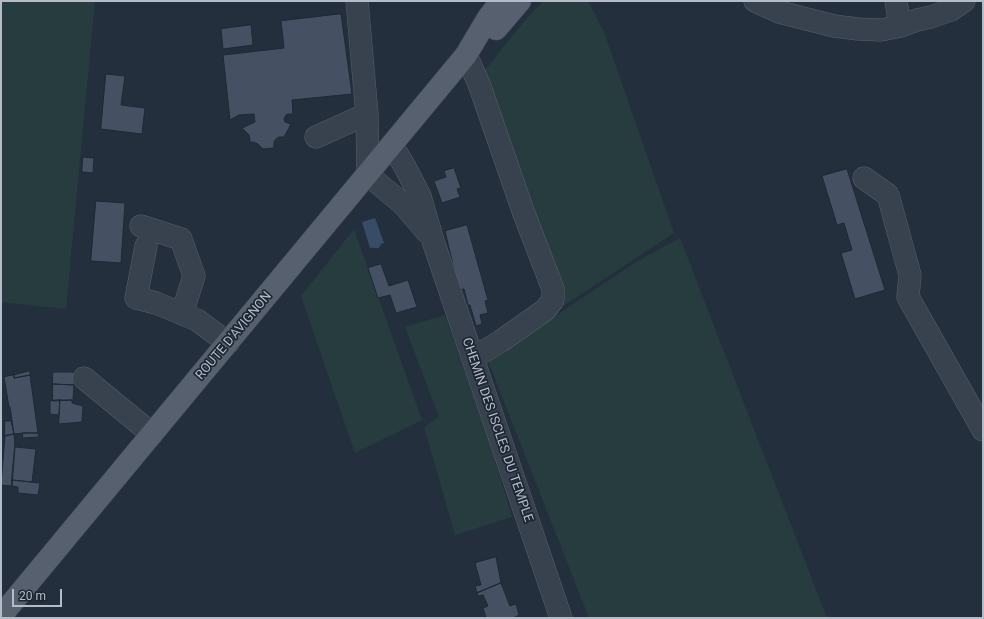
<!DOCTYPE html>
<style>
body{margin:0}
#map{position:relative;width:984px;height:619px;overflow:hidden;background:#242f3e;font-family:Roboto,sans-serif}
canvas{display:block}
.frame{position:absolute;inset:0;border:2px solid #b4bcc9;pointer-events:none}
.scale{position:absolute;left:12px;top:589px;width:50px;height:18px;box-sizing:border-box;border:2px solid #b4bcc9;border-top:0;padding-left:5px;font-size:12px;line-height:14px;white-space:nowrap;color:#b4bcc9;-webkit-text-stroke:3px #1d2633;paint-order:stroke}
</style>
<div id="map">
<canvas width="984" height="619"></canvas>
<div class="frame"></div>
<div class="scale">20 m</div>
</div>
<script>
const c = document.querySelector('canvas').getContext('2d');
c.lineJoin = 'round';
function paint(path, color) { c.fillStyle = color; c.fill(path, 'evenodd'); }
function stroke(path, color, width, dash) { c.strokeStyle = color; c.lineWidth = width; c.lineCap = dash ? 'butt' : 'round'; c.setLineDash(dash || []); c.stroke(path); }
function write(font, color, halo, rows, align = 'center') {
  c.font = font + ' Roboto,sans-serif'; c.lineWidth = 3.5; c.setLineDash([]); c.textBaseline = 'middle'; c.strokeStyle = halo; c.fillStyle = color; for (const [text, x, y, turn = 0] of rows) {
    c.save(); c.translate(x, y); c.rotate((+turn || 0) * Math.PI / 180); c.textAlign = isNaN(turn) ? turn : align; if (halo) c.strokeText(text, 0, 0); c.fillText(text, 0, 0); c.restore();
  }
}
paint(new Path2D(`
 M 1,1 L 95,1 L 66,309 L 1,302 Z
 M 543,1 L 588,1 L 604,32 L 674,233 L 563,306 L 480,76 L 522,24 Z
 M 354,229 L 422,420 L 355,453 L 301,296 Z
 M 680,238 L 827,618 L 589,618 L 488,361 L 636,262 Z
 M 445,315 L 489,440 L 512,517 L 455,535 L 424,427 L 439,417 L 405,327 Z`), '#263c3f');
paint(new Path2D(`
 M 375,218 L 384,243 L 381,244 L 379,248 C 376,249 373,247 370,248 L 362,222 Z`), '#394c67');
const building = new Path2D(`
 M 341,14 L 352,94 L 292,100 L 293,114 L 288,114 L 286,115 L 284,119 L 285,122 L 291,124 L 284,137 L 279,137 L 276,139 L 274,142 L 274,148 L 263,149 L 258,144 L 253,142 L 249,142 L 250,140 L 249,135 L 242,128 L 255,122 L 254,114 L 239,115 L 230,120 L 223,55 L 284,48 L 281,21 Z
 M 251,25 L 253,45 L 223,49 L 221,29 Z
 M 106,74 L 125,76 L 121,105 L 145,108 L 142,134 L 101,129 Z
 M 83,157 L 94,158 L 93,173 L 82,172 Z
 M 454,168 L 461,188 L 457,189 L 460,197 L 442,203 L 434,181 L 446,177 L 444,171 Z
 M 847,169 L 885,290 L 855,299 L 841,253 L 852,250 L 844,223 L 837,225 L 822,176 Z
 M 96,201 L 125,203 L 121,263 L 91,261 Z
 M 467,225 L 488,300 L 485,301 L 488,313 L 480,315 L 482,324 L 476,326 L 470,305 L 468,305 L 464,289 L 459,290 L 445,231 Z
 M 381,264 L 389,286 L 408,280 L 417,307 L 396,313 L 390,295 L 378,298 L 368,268 Z
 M 30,371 L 30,375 L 14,378 L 14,375 Z
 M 53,372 L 74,372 L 74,385 L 53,384 Z
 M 14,375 L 14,378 L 30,375 L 38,433 L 23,433 L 14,434 L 10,407 L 9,407 L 4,377 Z
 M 53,384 L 74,385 L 73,400 L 53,401 Z
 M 60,400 L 59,415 L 50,414 L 50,401 Z
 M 60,400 L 72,400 L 72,403 L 83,406 L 82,422 L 59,424 Z
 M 5,421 L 11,421 L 14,434 L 5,436 Z
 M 23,433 L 38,433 L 39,437 L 23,438 Z
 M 14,434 L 15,447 L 12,486 L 1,485 L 5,436 Z
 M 15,447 L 36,449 L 32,482 L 12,480 Z
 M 12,480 L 40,483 L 38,495 L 18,493 L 18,487 L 12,486 Z
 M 496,557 L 501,583 L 477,593 L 475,586 L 481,585 L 475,563 Z
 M 501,583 L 510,606 L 516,604 L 519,615 L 513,618 L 486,618 L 483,608 L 488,606 L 483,595 L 478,596 L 477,593 Z`);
paint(building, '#455162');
stroke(building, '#1f2835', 1);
const minor = new Path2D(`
 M 357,1 L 367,114
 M 755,1 L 779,12 L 834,26 L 858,29 L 881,30 L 901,26 L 917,20 L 931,17 L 951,10 L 964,1
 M 896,1 L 898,14 L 901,26
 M 466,55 L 479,84 L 523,211 L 553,289 L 553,300 L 545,310 L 501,341 L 473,358
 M 316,137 L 367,114 L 368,175 L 404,205 L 427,232
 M 392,145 L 405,167 L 420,196 L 433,241 L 561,618
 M 864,178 L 888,195 L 910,275 L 908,297 L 983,430
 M 141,226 L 181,239 L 194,276 L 182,314
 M 146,246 L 136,298 L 156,303 L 197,320 L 228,343
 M 84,378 L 152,434`);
const major = new Path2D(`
 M 496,29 L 520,1
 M 1,616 L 466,55 L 488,18 L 501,1`);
stroke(minor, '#565f6c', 23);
stroke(major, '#414a57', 23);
stroke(minor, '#38414e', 22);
stroke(major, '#56606e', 22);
write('13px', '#b4bcc9', '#1d2633', [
 ["ROUTE D'AVIGNON",234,336,-50],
 ["CHEMIN DES ISCLES DU TEMPLE",497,430,71]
]);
</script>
